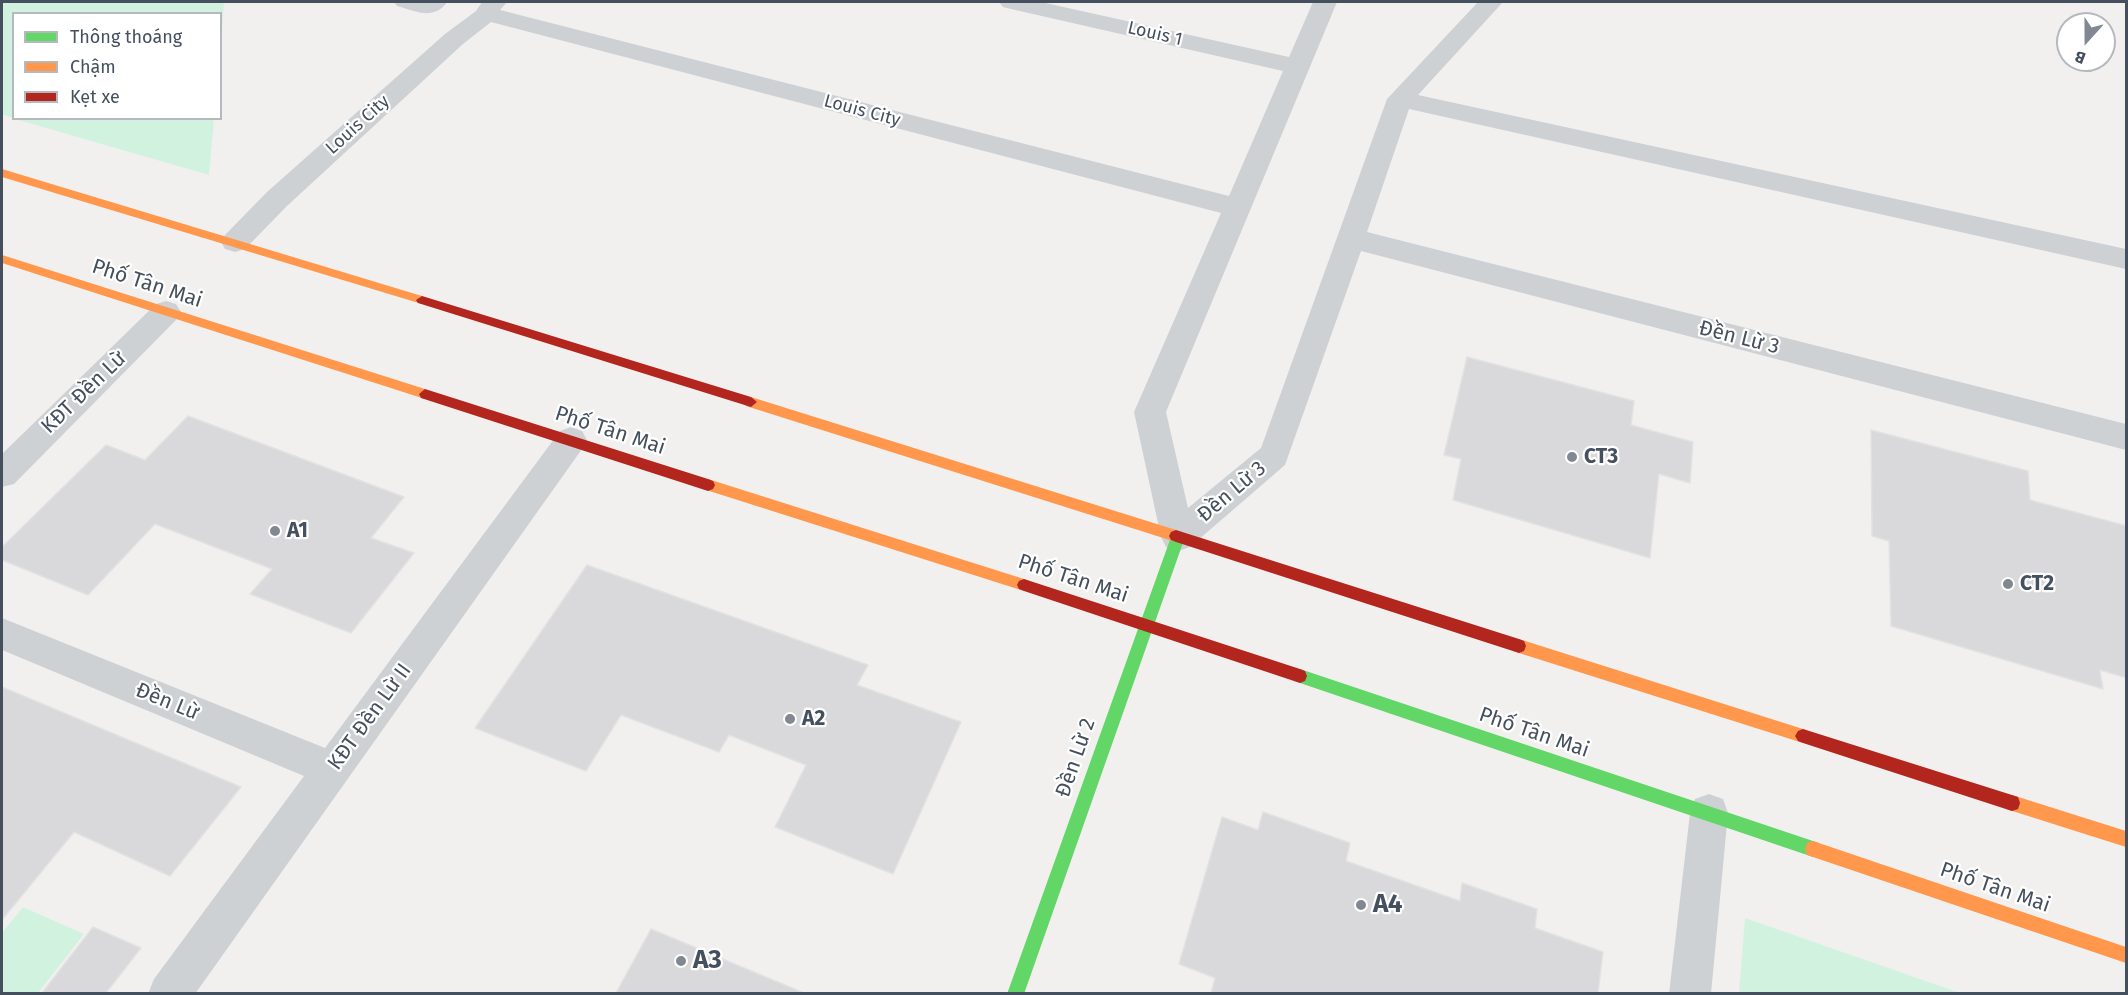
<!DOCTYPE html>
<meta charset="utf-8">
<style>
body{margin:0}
#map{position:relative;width:2128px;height:995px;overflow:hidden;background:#f1f0ef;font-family:"Fira Sans",sans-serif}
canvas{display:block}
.frame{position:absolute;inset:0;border:3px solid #45505e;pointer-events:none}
.legend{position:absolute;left:12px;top:12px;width:210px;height:108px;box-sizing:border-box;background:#fff;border:2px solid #b5b9bf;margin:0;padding:8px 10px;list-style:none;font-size:18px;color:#45505e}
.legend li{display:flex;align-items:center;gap:12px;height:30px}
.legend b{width:30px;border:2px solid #b5b9bf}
.north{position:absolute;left:2056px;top:12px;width:60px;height:60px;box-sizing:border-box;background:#fff;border:2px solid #b5b9bf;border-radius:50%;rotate:201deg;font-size:16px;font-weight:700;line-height:24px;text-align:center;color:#45505e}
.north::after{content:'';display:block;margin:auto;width:21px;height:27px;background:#818891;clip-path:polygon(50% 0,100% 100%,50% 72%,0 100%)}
</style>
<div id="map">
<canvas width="2128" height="995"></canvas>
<div class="frame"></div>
<ul class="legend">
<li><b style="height:8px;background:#63d668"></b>Thông thoáng</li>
<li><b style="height:8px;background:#ff974d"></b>Chậm</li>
<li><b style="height:8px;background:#b3261e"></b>Kẹt xe</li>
</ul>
<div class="north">B</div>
</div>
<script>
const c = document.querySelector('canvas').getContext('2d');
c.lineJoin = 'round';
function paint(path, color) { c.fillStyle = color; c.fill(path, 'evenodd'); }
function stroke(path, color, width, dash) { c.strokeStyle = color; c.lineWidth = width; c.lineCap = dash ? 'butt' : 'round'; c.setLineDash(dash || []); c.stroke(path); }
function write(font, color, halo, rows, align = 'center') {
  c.font = font + ' "Fira Sans",sans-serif'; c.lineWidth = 4.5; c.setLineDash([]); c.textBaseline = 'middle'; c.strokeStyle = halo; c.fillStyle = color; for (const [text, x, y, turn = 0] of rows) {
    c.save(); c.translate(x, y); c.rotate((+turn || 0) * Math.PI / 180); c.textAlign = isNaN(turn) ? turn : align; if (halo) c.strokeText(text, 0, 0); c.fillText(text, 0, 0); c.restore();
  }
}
paint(new Path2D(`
 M 2,2 L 224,2 L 221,44 L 220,14 L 14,14 L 13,118 L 2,114 Z
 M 15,119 L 214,119 L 209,175 Z
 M 23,907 L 84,934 L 38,993 L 2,993 L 2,933 Z
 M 1745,918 L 1960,993 L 1739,993 Z`), '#d2f2e0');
const building = new Path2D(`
 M 1467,357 L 1634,401 L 1631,425 L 1693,442 L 1690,483 L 1659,474 L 1650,558 L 1453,500 L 1461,459 L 1444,455 Z
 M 188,416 L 404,497 L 371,538 L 414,553 L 351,633 L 250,594 L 272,569 L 155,524 L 88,595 L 2,560 L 2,547 L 106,445 L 145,460 Z
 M 1871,430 L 2028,471 L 2030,500 L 2127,526 L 2127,678 L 2100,670 L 2103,689 L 1891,626 L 1889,541 L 1872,536 Z
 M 587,565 L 868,665 L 857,685 L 961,722 L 893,874 L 775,827 L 806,765 L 729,735 L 719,752 L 621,715 L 586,771 L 475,728 Z
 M 2,687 L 241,787 L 170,876 L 74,832 L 2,920 Z
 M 1263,812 L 1350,843 L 1346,861 L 1460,901 L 1462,883 L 1537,909 L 1535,928 L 1603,952 L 1598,993 L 1211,993 L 1215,978 L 1179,964 L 1222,817 L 1258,830 Z
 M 93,927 L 141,948 L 106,993 L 42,993 Z
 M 651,929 L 804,993 L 616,993 Z`);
paint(building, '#d9d9db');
stroke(building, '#e2e2e2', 1.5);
paint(new Path2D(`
 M 394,2 L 447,2 C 434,21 415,11 397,6 Z`), '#ced1d4');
paint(new Path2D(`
 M 482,2 L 507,2 L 500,10 L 1229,196 L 1283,71 L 1011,9 L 1003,7 L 999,2 L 1041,2 L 1289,57 L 1313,2 L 1337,2 L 1166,412 L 1188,508 L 1261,448 L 1387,99 L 1478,2 L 1503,2 L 1418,95 L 2126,249 L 2126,269 L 1409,109 L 1367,232 L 2126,424 L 2126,450 L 1361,251 L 1285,465 L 1190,547 L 1178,551 L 1166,547 L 1161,537 L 1134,412 L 1221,213 L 491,22 L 463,44 L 287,206 L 245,249 L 235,252 L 225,249 L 221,242 L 225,235 L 267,192 L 445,34 L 476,11 Z
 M 166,301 L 176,304 L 181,312 L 176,320 L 14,484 L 2,487 L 2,454 L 156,304 Z
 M 571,427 L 582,431 L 587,440 L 582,449 L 195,994 L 148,994 L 154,979 L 304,776 L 2,650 L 2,618 L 325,748 L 560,431 Z
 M 1709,794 L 1723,799 L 1728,813 L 1711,994 L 1669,994 L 1690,813 L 1695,799 Z`), '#ced1d4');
paint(new Path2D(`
 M 1178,531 L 1183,533 L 1185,537 L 1024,994 L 1007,994 L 1171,537 L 1173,533 Z
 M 1300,669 L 1813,841 L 1819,843 L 1821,849 L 1819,855 L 1813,857 L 1300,683 L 1295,681 L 1293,676 L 1295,671 Z`), '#63d668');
paint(new Path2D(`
 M 2,169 L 422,296 L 428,300 L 422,304 L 2,177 Z
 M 2,255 L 425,389 L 431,394 L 425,399 L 2,263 Z
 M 751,397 L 1176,530 L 1181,532 L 1183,536 L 1181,540 L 1176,542 L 746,406 L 745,402 Z
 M 708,479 L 1024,579 L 1029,581 L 1031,585 L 1029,589 L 1024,591 L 703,489 L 701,485 L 703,481 Z
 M 1519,639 L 1803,729 L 1808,731 L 1811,736 L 1808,741 L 1803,743 L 1519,653 L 1514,651 L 1512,646 L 1514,641 Z
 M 2012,795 L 2126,831 L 2126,847 L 2006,809 L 2004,803 L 2006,797 Z
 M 1813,841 L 2126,947 L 2126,963 L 1813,857 L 1807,855 L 1805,849 L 1807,843 Z`), '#ff974d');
paint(new Path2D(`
 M 422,296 L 751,397 L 757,402 L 751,407 L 418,303 L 416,300 Z
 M 425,389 L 708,479 L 713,481 L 715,485 L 713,489 L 708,491 L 421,398 L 419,394 Z
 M 1176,530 L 1519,639 L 1524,641 L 1526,646 L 1524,651 L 1519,653 L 1176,542 L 1171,540 L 1169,536 L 1171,532 Z
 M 1024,579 L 1300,669 L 1305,671 L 1307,676 L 1305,681 L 1300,683 L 1024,591 L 1019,589 L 1017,585 L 1019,581 Z
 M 1803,729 L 2012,795 L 2018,797 L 2020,803 L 2018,809 L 2012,811 L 1803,743 L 1798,741 L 1795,736 L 1798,731 Z`), '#b3261e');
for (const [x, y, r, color] of [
 [1572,457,6,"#818891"],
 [275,531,6,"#818891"],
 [2008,584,6,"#818891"],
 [790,719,6,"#818891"],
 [1361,905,6,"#818891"],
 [681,961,6,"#818891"]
]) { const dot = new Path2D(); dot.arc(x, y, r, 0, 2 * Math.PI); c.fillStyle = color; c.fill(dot); stroke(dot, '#fff', 2); }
write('18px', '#45505e', '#fff', [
 ["Louis 1",1155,34,13],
 ["Louis City",862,111,15],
 ["Louis City",358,125,-42]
]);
write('21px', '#45505e', '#fff', [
 ["Phố Tân Mai",147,284,18],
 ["Đền Lừ 3",1739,338,14],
 ["KĐT Đền Lừ",84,393,-44],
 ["Phố Tân Mai",610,431,18],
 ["Đền Lừ 3",1232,492,-40],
 ["Phố Tân Mai",1073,579,18],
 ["Đền Lừ",167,702,22],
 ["KĐT Đền Lừ II",370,717,-54],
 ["Phố Tân Mai",1534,733,19],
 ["Đền Lừ 2",1076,758,-71],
 ["Phố Tân Mai",1995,888,19]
]);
write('bold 21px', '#45505e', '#fff', [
 ["CT3",1584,457],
 ["A1",287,531],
 ["CT2",2020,584],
 ["A2",802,719]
], 'left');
write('bold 26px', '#45505e', '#fff', [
 ["A4",1373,905],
 ["A3",693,961]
], 'left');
</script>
